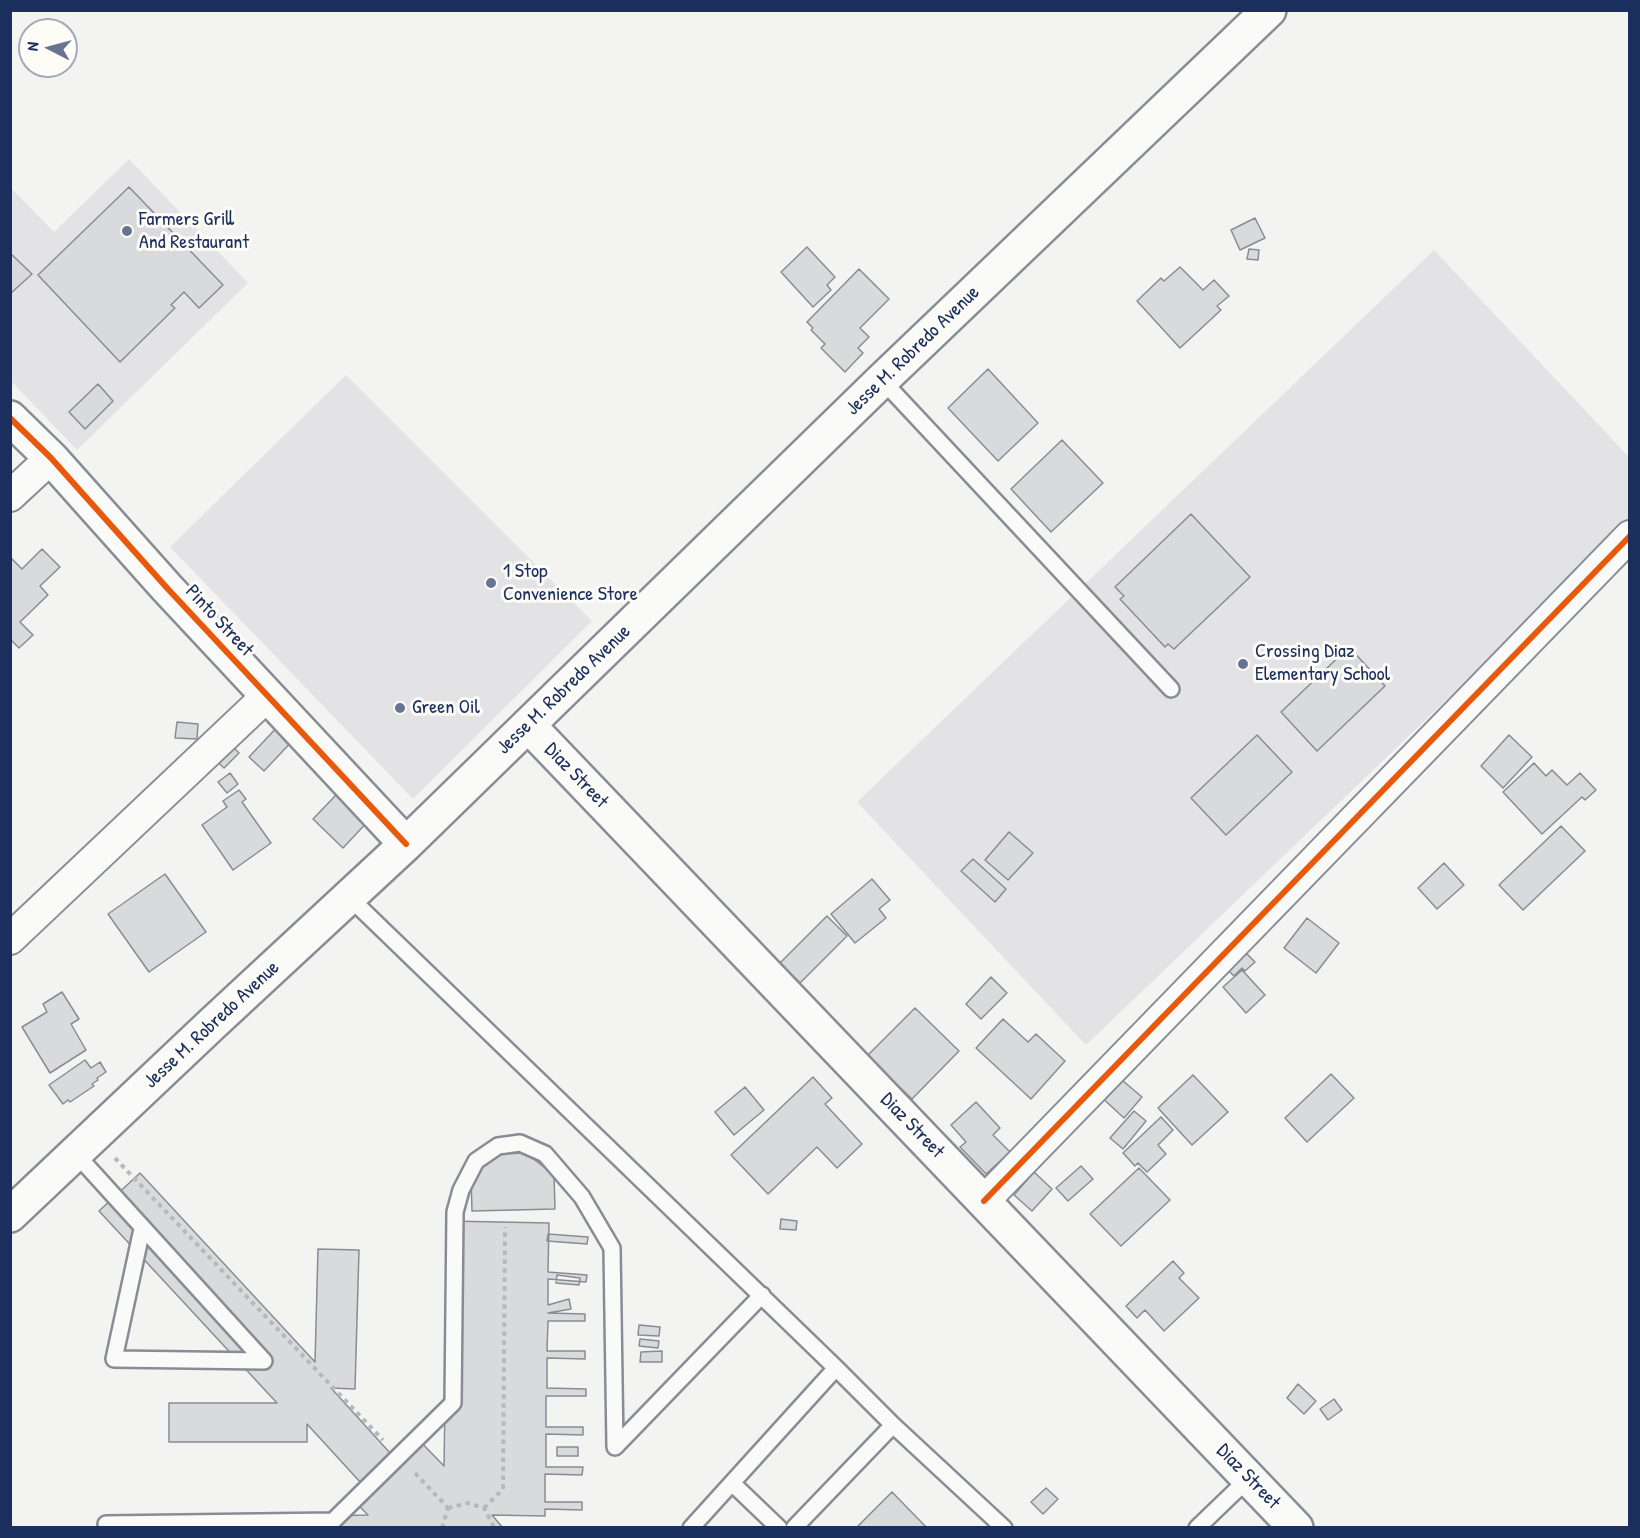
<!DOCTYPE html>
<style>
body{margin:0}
#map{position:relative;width:1640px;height:1538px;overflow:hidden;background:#f3f3f2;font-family:"Patrick Hand",sans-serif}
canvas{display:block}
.frame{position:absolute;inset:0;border:12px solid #1b2f5e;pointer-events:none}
.north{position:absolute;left:18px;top:18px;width:60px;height:60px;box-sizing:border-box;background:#fdfcf7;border:2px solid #a3aaba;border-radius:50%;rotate:276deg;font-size:16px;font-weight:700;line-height:24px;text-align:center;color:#1b2f5e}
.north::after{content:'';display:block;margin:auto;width:21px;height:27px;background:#677492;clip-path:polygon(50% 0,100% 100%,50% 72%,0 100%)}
</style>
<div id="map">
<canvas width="1640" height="1538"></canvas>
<div class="frame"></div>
<div class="north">N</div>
</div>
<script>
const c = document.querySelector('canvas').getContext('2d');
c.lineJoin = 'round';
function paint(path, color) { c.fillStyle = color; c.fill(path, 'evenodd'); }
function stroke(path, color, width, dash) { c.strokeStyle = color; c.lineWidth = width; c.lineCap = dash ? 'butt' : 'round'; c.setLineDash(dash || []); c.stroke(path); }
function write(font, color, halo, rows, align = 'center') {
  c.font = font + ' "Patrick Hand",sans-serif'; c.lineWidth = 6; c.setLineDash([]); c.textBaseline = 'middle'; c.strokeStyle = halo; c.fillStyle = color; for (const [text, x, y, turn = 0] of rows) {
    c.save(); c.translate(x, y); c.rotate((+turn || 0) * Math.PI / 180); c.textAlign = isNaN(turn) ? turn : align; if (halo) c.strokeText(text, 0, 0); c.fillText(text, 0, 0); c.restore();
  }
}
paint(new Path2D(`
 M 129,159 L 248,283 L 77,450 L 11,381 L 10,187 L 54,232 Z
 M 1434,250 L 1629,457 L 1629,525 L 1086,1045 L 857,802 Z
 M 346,375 L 592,621 L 413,799 L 170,547 Z`), '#e3e3e5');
const building = new Path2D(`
 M 129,187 L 223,285 L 199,308 L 184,292 L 171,305 L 175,308 L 120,362 L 38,275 Z
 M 1255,218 L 1265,238 L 1240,250 L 1231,230 Z
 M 807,247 L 835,277 L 827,285 L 831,290 L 813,307 L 781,272 Z
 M 1249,249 L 1259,250 L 1258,260 L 1247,259 Z
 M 10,253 L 32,274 L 10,294 Z
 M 1180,267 L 1203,290 L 1214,280 L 1229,296 L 1217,306 L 1221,310 L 1180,348 L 1137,301 L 1161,278 L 1164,281 Z
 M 859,269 L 889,299 L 860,328 L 869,337 L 858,348 L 863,353 L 845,372 L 821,348 L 825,344 L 811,330 L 813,328 L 807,322 Z
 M 988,369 L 1038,423 L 998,461 L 948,408 Z
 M 98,384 L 113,401 L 85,429 L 69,412 Z
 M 1062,440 L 1103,483 L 1051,532 L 1011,489 Z
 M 1191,514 L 1250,577 L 1174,649 L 1168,644 L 1165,647 L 1120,599 L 1124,596 L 1115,587 Z
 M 42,549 L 60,567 L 40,586 L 48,595 L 20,622 L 33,635 L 19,648 L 10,639 L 10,557 L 22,569 Z
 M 1349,647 L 1385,686 L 1317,751 L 1281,712 Z
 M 177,722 L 198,724 L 197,739 L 175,738 Z
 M 282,722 L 297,736 L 264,771 L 249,757 Z
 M 1257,735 L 1292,772 L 1226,835 L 1191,798 Z
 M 1509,735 L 1532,757 L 1503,788 L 1481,766 Z
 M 225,739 L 239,753 L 224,768 L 210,755 Z
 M 1534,763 L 1546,776 L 1552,770 L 1567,785 L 1580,773 L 1596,790 L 1585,800 L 1582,797 L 1542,834 L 1503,792 Z
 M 230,773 L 238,784 L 227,793 L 218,782 Z
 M 239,790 L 246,799 L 242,802 L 271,843 L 233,870 L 202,825 L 227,807 L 223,801 Z
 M 336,795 L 353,812 L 360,804 L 373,816 L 343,848 L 313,819 Z
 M 1561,826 L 1585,851 L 1523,910 L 1499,885 Z
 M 1009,832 L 1033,853 L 1008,880 L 985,860 Z
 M 973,859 L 1006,889 L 995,902 L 961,871 Z
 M 1444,863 L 1464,885 L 1437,909 L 1418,888 Z
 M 165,874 L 206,932 L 149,972 L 108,914 Z
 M 872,879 L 890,900 L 879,909 L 886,918 L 855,943 L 831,914 Z
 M 827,916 L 847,936 L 800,983 L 780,963 Z
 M 1307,918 L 1339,943 L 1316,973 L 1284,948 Z
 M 1241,948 L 1255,962 L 1245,971 L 1242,968 L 1234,976 L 1223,965 Z
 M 1242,970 L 1265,995 L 1246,1013 L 1223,987 Z
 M 991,977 L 1007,993 L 981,1019 L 966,1004 Z
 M 62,992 L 79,1019 L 71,1024 L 86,1050 L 50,1073 L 22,1027 L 47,1012 L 43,1004 Z
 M 915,1008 L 959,1051 L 912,1099 L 867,1056 Z
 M 1003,1019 L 1028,1042 L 1036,1034 L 1065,1061 L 1031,1099 L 976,1048 Z
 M 85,1060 L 91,1068 L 100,1062 L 106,1072 L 97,1078 L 98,1080 L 92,1084 L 94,1086 L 70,1102 L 68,1100 L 63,1104 L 49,1085 Z
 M 1331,1074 L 1354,1098 L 1307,1142 L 1285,1118 Z
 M 1116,1075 L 1142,1097 L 1124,1118 L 1099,1095 Z
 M 1193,1075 L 1228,1112 L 1192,1145 L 1158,1108 Z
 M 813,1077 L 832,1098 L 825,1104 L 862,1144 L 837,1168 L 817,1147 L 768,1194 L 731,1155 Z
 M 745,1087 L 764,1110 L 734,1135 L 715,1112 Z
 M 976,1102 L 1000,1128 L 993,1135 L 1010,1152 L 986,1174 L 960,1147 L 966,1142 L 951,1125 Z
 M 1134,1111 L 1146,1121 L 1123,1149 L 1110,1138 Z
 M 1161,1117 L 1173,1130 L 1158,1145 L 1166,1154 L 1147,1172 L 1138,1163 L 1135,1166 L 1123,1153 Z
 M 526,1153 L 554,1175 L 555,1209 L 472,1211 L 471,1177 L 498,1154 Z
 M 1081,1166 L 1093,1179 L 1068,1201 L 1056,1188 Z
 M 1139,1168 L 1170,1200 L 1121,1246 L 1090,1214 Z
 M 1034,1172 L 1052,1189 L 1032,1211 L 1014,1195 Z
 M 140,1173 L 315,1362 L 318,1249 L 359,1250 L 355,1389 L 331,1388 L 391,1454 L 361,1483 L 307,1424 L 307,1442 L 169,1442 L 169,1403 L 277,1403 L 99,1211 Z
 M 781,1219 L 797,1221 L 796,1230 L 780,1229 Z
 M 448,1221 L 549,1223 L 548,1272 L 587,1275 L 586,1282 L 548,1279 L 548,1305 L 569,1299 L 571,1309 L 548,1313 L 585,1314 L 585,1321 L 548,1321 L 547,1351 L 585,1351 L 585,1359 L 547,1358 L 547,1388 L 586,1389 L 586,1396 L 546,1396 L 546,1427 L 583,1427 L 583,1435 L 546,1434 L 546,1467 L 583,1467 L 582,1475 L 545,1474 L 545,1502 L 582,1502 L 582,1510 L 545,1509 L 545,1516 L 492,1515 L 503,1528 L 142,1528 L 142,1520 L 368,1515 L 349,1496 L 413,1434 L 444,1466 Z
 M 548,1234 L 588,1237 L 587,1244 L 547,1241 Z
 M 1173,1261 L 1184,1273 L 1179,1278 L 1199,1298 L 1164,1331 L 1145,1310 L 1137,1318 L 1126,1306 Z
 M 557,1275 L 580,1278 L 579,1285 L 556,1283 Z
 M 639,1325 L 660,1327 L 659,1336 L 638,1335 Z
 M 640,1339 L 659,1341 L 658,1348 L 639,1346 Z
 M 662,1351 L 662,1362 L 640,1362 L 641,1352 Z
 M 1298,1384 L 1316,1401 L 1304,1414 L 1287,1398 Z
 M 1334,1399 L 1342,1410 L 1328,1420 L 1320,1409 Z
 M 557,1447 L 578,1447 L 578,1456 L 557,1456 Z
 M 1046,1488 L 1058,1499 L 1043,1514 L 1031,1502 Z
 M 892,1492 L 927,1528 L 856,1528 Z`);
paint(building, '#d9dadb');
stroke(building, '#888c94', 1.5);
const lane = new Path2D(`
 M 882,380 L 1171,689
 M 349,897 L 836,1368 L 893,1425 L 1004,1528
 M 76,1154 L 264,1361 L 114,1359 L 142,1229
 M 732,1483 L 779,1528
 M 106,1524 L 333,1521 L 453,1403 L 455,1212 L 461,1190 L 476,1161 L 498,1146 L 520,1143 L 545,1154 L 582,1197 L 612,1248 L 615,1447 L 762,1295
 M 691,1528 L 836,1368
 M 794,1528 L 893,1425
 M 1197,1528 L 1249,1478`);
const street = new Path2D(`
 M 10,496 L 51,458
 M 10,939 L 267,696
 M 984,1201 L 1630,536`);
const secondary = new Path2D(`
 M 10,418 L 51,458 L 167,588 L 406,844
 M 528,725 L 1296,1528
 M 10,1215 L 212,1024 L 406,844 L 882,380 L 1269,10`);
stroke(lane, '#888c94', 20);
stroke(street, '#888c94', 34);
stroke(secondary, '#888c94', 38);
stroke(new Path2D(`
 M 115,1158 L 383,1440
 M 415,1473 L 448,1508
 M 448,1508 L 468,1503 L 484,1508 L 493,1525 L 492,1528
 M 484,1508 L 503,1489 L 505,1227
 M 442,1528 L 448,1508`), '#b5b8bc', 4, [4.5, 4.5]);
stroke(lane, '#fafaf8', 15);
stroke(street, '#fafaf8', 30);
stroke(secondary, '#fafaf8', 33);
stroke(new Path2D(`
 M 10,418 L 51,458 L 167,588 L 406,844
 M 984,1201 L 1630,536`), '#e8590c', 6);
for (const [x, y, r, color] of [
 [127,231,6,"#677492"],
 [491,583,6,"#677492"],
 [1243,664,6,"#677492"],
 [400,708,6,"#677492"]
]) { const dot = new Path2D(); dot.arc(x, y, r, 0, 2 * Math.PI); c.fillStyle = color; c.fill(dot); stroke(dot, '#fdfcf7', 2); }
write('20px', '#1b2f5e', '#fdfcf7', [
 ["Farmers Grill",139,220],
 ["And Restaurant",139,243],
 ["1 Stop",503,572],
 ["Convenience Store",503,595],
 ["Crossing Diaz",1255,652],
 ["Elementary School",1255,675],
 ["Green Oil",412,708]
], 'left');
write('20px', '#1b2f5e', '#fdfcf7', [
 ["Jesse M. Robredo Avenue",913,351,-44],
 ["Pinto Street",219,621,47],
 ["Jesse M. Robredo Avenue",564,690,-44],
 ["Diaz Street",576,776,46],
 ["Jesse M. Robredo Avenue",212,1025,-43],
 ["Diaz Street",912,1126,46],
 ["Diaz Street",1248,1477,46]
]);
</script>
